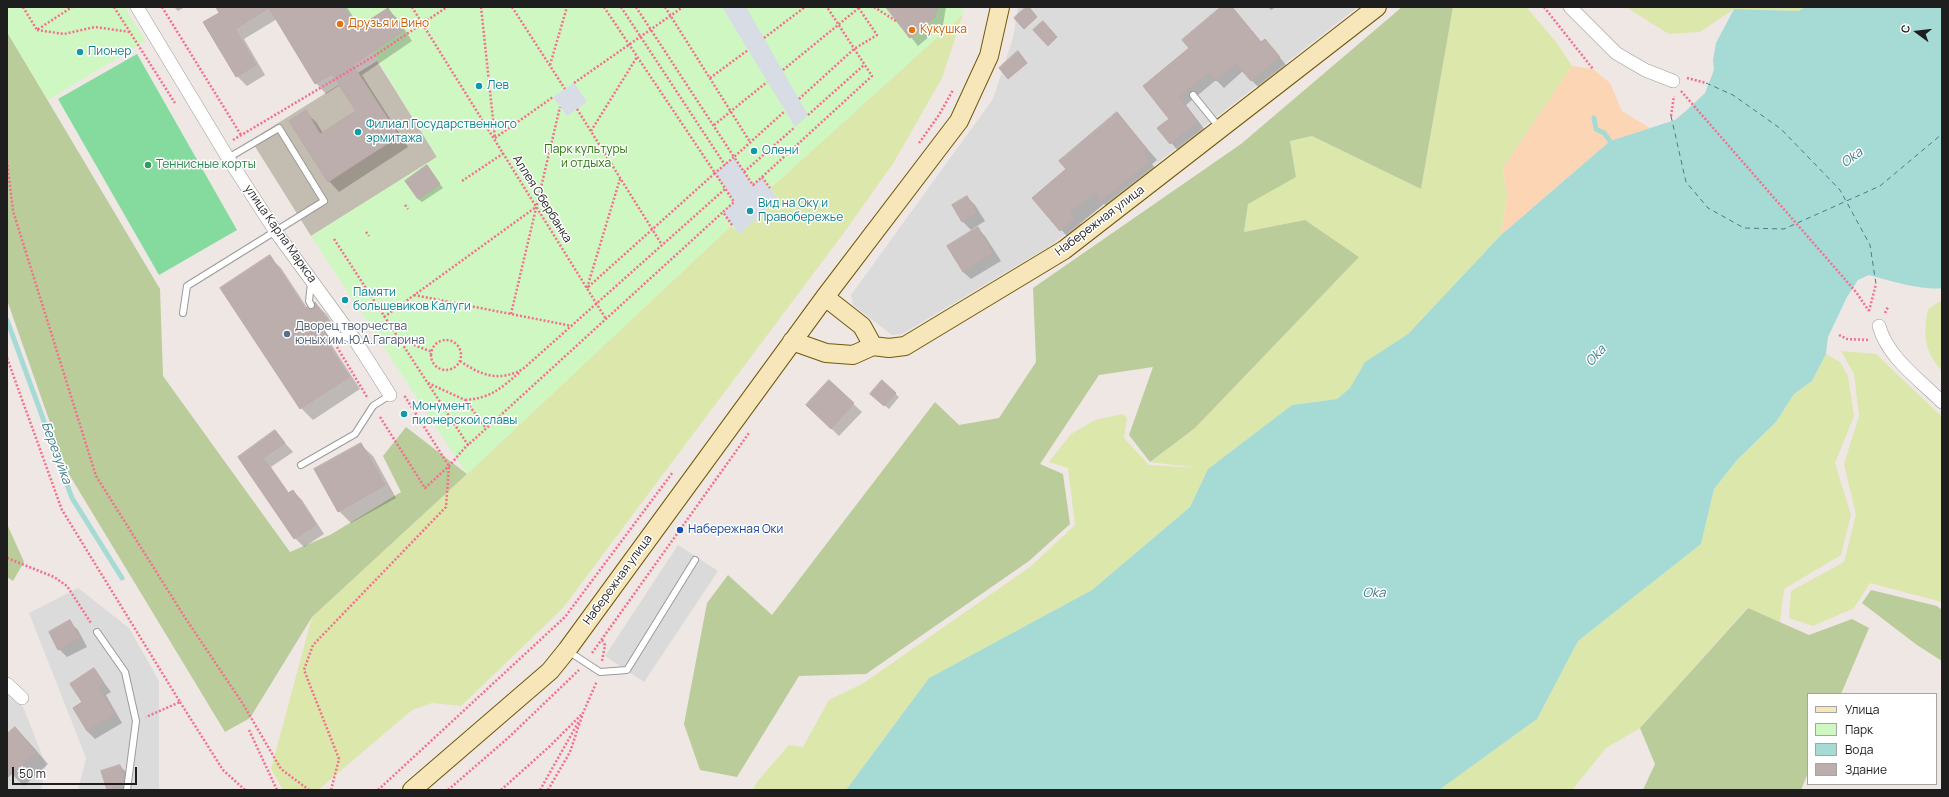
<!DOCTYPE html>
<meta charset="utf-8">
<style>
body{margin:0}
#map{position:relative;width:1949px;height:797px;overflow:hidden;background:#eee7e4;font-family:Manrope,sans-serif}
canvas{display:block}
.frame{position:absolute;inset:0;border:8px solid #1e1e1e;pointer-events:none}
.legend{position:absolute;left:1807px;top:693px;width:130px;height:92px;box-sizing:border-box;background:#fff;border:1px solid #a5a5a5;margin:0;padding:5px 7px;list-style:none;font-size:12px;color:#1e1e1e}
.legend li{display:flex;align-items:center;gap:8px;height:20px}
.legend b{width:20px;border:1px solid #a5a5a5}
.north{position:absolute;left:1897px;top:12px;width:40px;height:40px;-webkit-text-stroke:3px #fff;paint-order:stroke;rotate:285deg;font-size:11px;font-weight:700;line-height:16px;text-align:center;color:#1e1e1e}
.north::after{content:'';display:block;margin:auto;width:14px;height:18px;background:#1e1e1e;clip-path:polygon(50% 0,100% 100%,50% 72%,0 100%)}
.scale{position:absolute;left:12px;top:767px;width:125px;height:18px;box-sizing:border-box;border:2px solid #1e1e1e;border-top:0;padding-left:5px;font-size:12px;line-height:14px;white-space:nowrap;color:#1e1e1e;-webkit-text-stroke:3px #fff;paint-order:stroke}
</style>
<div id="map">
<canvas width="1949" height="797"></canvas>
<div class="frame"></div>
<ul class="legend">
<li><b style="height:5px;background:#f7e6b9"></b>Улица</li>
<li><b style="height:11px;background:#cff7c2"></b>Парк</li>
<li><b style="height:11px;background:#a6dbd5"></b>Вода</li>
<li><b style="height:11px;background:#bbaead"></b>Здание</li>
</ul>
<div class="north">С</div>
<div class="scale">50 m</div>
</div>
<script>
const c = document.querySelector('canvas').getContext('2d');
c.lineJoin = 'round';
function paint(path, color) { c.fillStyle = color; c.fill(path, 'evenodd'); }
function stroke(path, color, width, dash) { c.strokeStyle = color; c.lineWidth = width; c.lineCap = dash ? 'butt' : 'round'; c.setLineDash(dash || []); c.stroke(path); }
function write(font, color, halo, rows, align = 'center') {
  c.font = font + ' Manrope,sans-serif'; c.lineWidth = 3; c.setLineDash([]); c.textBaseline = 'middle'; c.strokeStyle = halo; c.fillStyle = color; for (const [text, x, y, turn = 0] of rows) {
    c.save(); c.translate(x, y); c.rotate((+turn || 0) * Math.PI / 180); c.textAlign = isNaN(turn) ? turn : align; if (halo) c.strokeText(text, 0, 0); c.fillText(text, 0, 0); c.restore();
  }
}
paint(new Path2D(`
 M 1018,7 L 1358,7 L 1053,244 L 902,334 L 892,335 L 853,305 L 851,295 L 993,99 L 1013,38 Z
 M 78,588 L 129,628 L 159,681 L 159,790 L 78,790 L 86,758 L 29,613 Z
 M 7,693 L 23,707 L 46,765 L 41,790 L 7,790 Z`), '#dcdbdb');
paint(new Path2D(`
 M 377,61 L 437,157 L 311,236 L 251,140 Z`), '#c3bcb0');
paint(new Path2D(`
 M 1453,7 L 1526,7 L 1557,43 L 1572,66 L 1503,168 L 1507,197 L 1501,235 L 1408,334 L 1365,362 L 1350,388 L 1337,399 L 1292,405 L 1208,469 L 1190,507 L 1092,590 L 929,678 L 846,790 L 753,790 L 757,782 L 789,745 L 803,747 L 829,700 L 862,684 L 1030,567 L 1075,525 L 1068,468 L 1049,462 L 1071,434 L 1095,420 L 1123,414 L 1127,418 L 1124,438 L 1149,465 L 1199,468 L 1150,462 L 1195,428 L 1359,257 L 1305,220 L 1244,232 L 1248,203 L 1296,177 L 1290,141 L 1312,136 L 1421,189 Z
 M 1626,7 L 1806,7 L 1798,11 L 1734,9 L 1700,32 L 1669,34 Z
 M 963,14 L 942,78 L 894,162 L 843,234 L 562,609 L 461,706 L 432,703 L 412,710 L 318,790 L 283,790 L 271,769 L 312,617 L 467,474 L 732,225 L 740,234 L 778,199 L 770,188 Z
 M 1942,300 L 1942,371 C 1924,351 1923,335 1928,309 Z
 M 1841,351 L 1876,354 L 1942,417 L 1942,602 L 1870,583 L 1854,608 L 1813,626 L 1789,618 L 1791,591 L 1844,562 L 1856,515 L 1844,464 L 1859,416 L 1854,374 Z
 M 1826,354 L 1840,362 L 1848,376 L 1854,416 L 1835,463 L 1851,515 L 1841,555 L 1784,589 L 1780,622 L 1747,608 L 1640,728 L 1606,748 L 1572,790 L 1439,790 L 1537,719 L 1578,641 L 1701,544 L 1714,489 L 1737,460 L 1776,422 L 1794,394 L 1812,381 Z`), '#dce7ab');
paint(new Path2D(`
 M 1402,7 L 1453,7 L 1421,189 L 1312,136 L 1290,141 L 1296,177 L 1248,204 L 1244,232 L 1305,220 L 1359,257 L 1195,428 L 1150,462 L 1129,435 L 1153,367 L 1099,375 L 1040,464 L 1063,474 L 1070,524 L 1029,561 L 866,674 L 799,676 L 737,777 L 700,770 L 684,724 L 707,603 L 728,575 L 772,615 L 935,402 L 959,425 L 999,418 L 1036,362 L 1033,288 L 1241,144 Z
 M 7,32 L 160,289 L 163,376 L 290,552 L 330,535 L 401,492 L 383,456 L 406,427 L 467,474 L 312,617 L 250,718 L 225,732 L 67,471 L 7,300 Z
 M 7,524 L 24,562 L 13,581 L 7,577 Z
 M 1871,590 L 1937,606 L 1942,610 L 1942,661 L 1917,645 L 1862,603 Z
 M 1748,608 L 1809,635 L 1852,619 L 1869,628 L 1841,694 L 1808,694 L 1808,773 L 1801,790 L 1643,790 L 1655,764 L 1640,728 Z`), '#b9cc9a');
paint(new Path2D(`
 M 1572,66 L 1593,69 L 1610,83 L 1622,111 L 1650,128 L 1610,141 L 1501,235 L 1507,197 L 1503,168 Z`), '#fcd6b4');
paint(new Path2D(`
 M 7,7 L 124,7 L 146,41 L 48,100 L 7,32 Z
 M 345,7 L 962,7 L 963,14 L 771,188 L 778,199 L 740,234 L 731,226 L 467,474 L 311,236 L 437,157 Z`), '#cff7c2');
paint(new Path2D(`
 M 137,54 L 237,230 L 159,275 L 58,99 Z`), '#84db9d');
paint(new Path2D(`
 M 678,545 L 718,571 L 644,682 L 605,656 Z`), '#dadada');
paint(new Path2D(`
 M 722,7 L 746,7 L 808,115 L 795,127 Z
 M 574,83 L 587,102 L 567,116 L 553,97 Z
 M 734,157 L 752,185 L 762,177 L 778,199 L 740,234 L 732,225 L 723,212 L 734,202 L 715,173 Z`), '#d8dce4');
paint(new Path2D(`
 M 1806,7 L 1942,7 L 1942,288 C 1924,291 1887,280 1869,275 L 1858,280 L 1847,297 L 1828,337 L 1826,354 L 1812,381 L 1794,394 L 1776,422 L 1737,460 L 1714,489 L 1701,544 L 1578,641 L 1537,719 L 1439,790 L 846,790 L 929,678 L 1092,590 L 1190,507 L 1208,469 L 1292,405 L 1337,399 L 1350,388 L 1365,362 L 1408,334 L 1501,235 L 1610,141 L 1675,120 L 1687,110 L 1705,93 L 1714,70 L 1713,60 L 1716,43 L 1734,9 L 1798,11 Z`), '#a6dbd5');
paint(new Path2D(`
 M 174,7 L 185,7 L 178,11 Z
 M 217,7 L 347,7 L 359,27 L 387,9 L 398,19 L 412,41 L 362,75 L 408,147 L 339,192 L 329,181 L 305,112 L 316,122 L 323,133 L 357,111 L 340,85 L 326,94 L 316,83 L 277,19 L 244,39 L 265,75 L 247,86 L 237,76 L 220,13 Z
 M 887,7 L 946,7 L 943,25 L 918,46 Z
 M 1223,7 L 1232,7 L 1262,43 L 1272,48 L 1286,65 L 1259,88 L 1243,71 L 1224,88 L 1216,80 L 1186,105 L 1205,130 L 1178,151 L 1159,128 L 1171,119 L 1190,48 Z
 M 1268,7 L 1276,7 L 1271,10 Z
 M 1117,114 L 1157,160 L 1152,164 L 1159,173 L 1111,211 L 1104,204 L 1080,224 L 1085,229 L 1071,241 L 1034,198 L 1067,169 Z
 M 427,167 L 443,188 L 422,202 L 418,199 Z
 M 967,197 L 975,205 L 985,221 L 971,230 L 963,222 L 953,205 Z
 M 977,228 L 985,236 L 1001,261 L 971,279 L 963,272 Z
 M 269,257 L 281,268 L 308,309 L 314,310 L 316,304 L 327,315 L 340,336 L 335,335 L 334,342 L 331,344 L 360,389 L 313,420 L 301,408 L 222,288 Z
 M 829,381 L 862,412 L 839,436 L 815,413 Z
 M 882,382 L 899,397 L 889,409 L 875,397 Z
 M 275,432 L 293,452 L 271,467 L 289,493 L 293,491 L 302,500 L 324,534 L 304,547 L 295,538 L 239,457 Z
 M 360,444 L 373,456 L 396,498 L 351,523 L 339,511 Z
 M 70,622 L 78,630 L 87,647 L 67,657 L 59,649 Z
 M 94,669 L 111,692 L 106,695 L 122,723 L 95,739 L 87,731 L 84,702 Z
 M 7,735 L 27,740 L 48,764 L 24,786 L 7,769 Z
 M 120,766 L 128,774 L 131,790 L 108,790 L 102,772 Z`), '#0003');
stroke(new Path2D(`
 M 1594,118 L 1596,129 L 1604,133 L 1610,141
 M 7,320 L 72,498 L 122,578`), '#a6dbd5', 5);
stroke(new Path2D(`
 M 1706,83 L 1733,95 L 1781,129 L 1840,190 L 1870,245 L 1876,284
 M 1671,116 L 1686,182 L 1708,208 L 1744,228 L 1784,229 L 1880,186 L 1942,134`), '#417f8b', 1, [5, 4]);
const building = new Path2D(`
 M 216,7 L 344,7 L 357,28 L 388,8 L 403,31 L 353,65 L 399,136 L 328,182 L 289,121 L 306,110 L 320,134 L 356,111 L 332,74 L 315,84 L 269,8 L 235,29 L 256,65 L 236,77 L 203,22 L 219,13 Z
 M 886,7 L 937,7 L 935,17 L 910,38 Z
 M 1026,7 L 1029,7 L 1037,17 L 1024,29 L 1014,18 Z
 M 1221,7 L 1232,7 L 1261,42 L 1265,39 L 1280,57 L 1251,81 L 1236,64 L 1216,81 L 1209,73 L 1179,97 L 1198,122 L 1170,144 L 1157,128 L 1169,119 L 1143,86 L 1189,48 L 1182,40 Z
 M 1043,21 L 1057,37 L 1048,46 L 1033,30 Z
 M 1018,51 L 1027,63 L 1008,79 L 999,68 Z
 M 1117,112 L 1147,149 L 1143,153 L 1150,162 L 1100,202 L 1094,193 L 1070,213 L 1075,219 L 1060,231 L 1032,198 L 1066,169 L 1059,161 Z
 M 427,165 L 440,184 L 418,199 L 405,181 Z
 M 967,196 L 977,213 L 962,222 L 952,205 Z
 M 978,227 L 993,253 L 963,272 L 947,246 Z
 M 270,255 L 305,309 L 307,307 L 313,309 L 315,302 L 330,324 L 323,324 L 322,330 L 320,332 L 349,377 L 300,409 L 220,288 Z
 M 829,380 L 854,403 L 831,429 L 806,405 Z
 M 882,380 L 896,393 L 884,406 L 870,394 Z
 M 275,430 L 285,443 L 263,458 L 288,493 L 293,490 L 316,525 L 294,539 L 238,457 Z
 M 361,443 L 385,485 L 338,512 L 314,469 Z
 M 70,620 L 80,638 L 58,650 L 49,632 Z
 M 94,668 L 104,683 L 99,687 L 115,714 L 87,731 L 73,708 L 82,702 L 70,684 Z
 M 15,727 L 37,752 L 7,778 L 7,734 Z
 M 120,765 L 124,777 L 123,787 L 107,790 L 101,771 Z`);
paint(building, '#bbaead');
stroke(building, '#bfa9a7', 1);
const lane = new Path2D(`
 M 1193,95 L 1219,127
 M 311,283 L 309,301 L 311,305
 M 183,313 L 187,286 L 324,201 L 279,128 L 228,158
 M 326,327 L 330,333 L 352,339
 M 301,465 L 355,434 L 373,406 L 390,395
 M 97,632 L 125,672 L 136,721 L 127,790
 M 568,651 L 600,672 L 627,670 L 695,560`);
const street = new Path2D(`
 M 137,7 L 228,158 L 276,232 L 355,340 L 390,395
 M 1570,7 L 1616,53 L 1645,70 L 1673,81
 M 1879,326 C 1888,358 1919,379 1942,402
 M 7,684 L 22,698`);
const secondary = new Path2D(`
 M 825,297 L 862,326 L 873,346
 M 792,341 L 826,353 L 853,355 L 873,346 L 889,348 L 905,346 L 1064,250 L 1377,7
 M 412,790 L 550,671 L 567,650 L 825,297 L 959,121 L 989,56 L 1000,7`);
stroke(lane, '#9b9b9b', 8);
stroke(street, '#9b9b9b', 14);
stroke(secondary, '#715a09', 20);
stroke(new Path2D(`
 M 23,7 L 37,30 L 72,7
 M 114,7 L 175,103
 M 162,7 L 241,135
 M 412,7 L 606,319
 M 481,7 L 495,138
 M 512,7 L 565,89
 M 604,7 L 715,173 L 587,288 L 620,179
 M 621,7 L 725,165
 M 636,7 L 734,157 L 785,111
 M 665,7 L 750,142
 M 874,7 L 896,21
 M 1544,7 L 1593,69
 M 37,30 L 64,34 L 95,27 L 130,32
 M 764,38 L 805,7
 M 550,65 L 567,7
 M 783,70 L 860,7
 M 710,78 L 748,50
 M 1687,78 L 1706,83
 M 574,83 L 683,7
 M 1681,91 L 1856,292 L 1869,311
 M 799,99 L 854,49 L 877,35 L 858,7
 M 577,109 L 662,245
 M 808,115 L 864,65
 M 1671,116 L 1674,96
 M 714,125 L 767,82
 M 591,131 L 637,57
 M 495,138 L 553,97
 M 233,140 L 374,56 L 447,7
 M 919,143 L 939,115 L 953,90
 M 7,161 L 13,211 L 96,476 L 184,616 L 243,704 L 281,769 L 309,790
 M 744,172 L 795,127
 M 762,177 L 872,76 L 827,7
 M 462,181 L 504,153
 M 405,205 L 408,209
 M 732,225 L 723,212 L 734,202 L 715,173 L 734,157 L 753,185 L 762,177 L 770,188
 M 366,232 L 369,236
 M 334,239 L 468,445 L 723,212
 M 414,295 L 572,326
 M 1869,311 L 1876,284
 M 1885,313 L 1888,307
 M 511,314 L 560,107
 M 384,317 L 536,207
 M 1839,335 L 1847,339 L 1870,340
 M 399,339 L 432,352
 M431 355a15 15 0 1 1 30 0a15 15 0 1 1-30 0Z
 M 337,347 L 367,397
 M 7,358 L 62,510 L 180,702 L 146,717
 M 460,361 C 482,376 499,382 523,369 L 725,189
 M 428,383 L 465,400 L 486,428
 M 465,400 C 491,398 500,389 520,372
 M 380,417 L 425,488 L 449,466 L 470,442
 M 7,558 L 54,577 L 67,586 L 91,623
 M 602,640 L 605,645 L 602,661
 M 592,653 L 749,433
 M 180,702 L 223,770 L 245,790
 M 249,730 L 277,790
 M 331,790 L 339,759 L 304,670 L 313,645 L 446,507 L 449,466 L 404,395
 M 378,790 L 565,617 L 673,472
 M 448,790 L 508,738 L 579,670
 M 501,790 L 550,746 L 582,714
 M 540,790 L 579,721
 M 548,790 L 570,752 L 583,713 L 597,681`), '#f56e8d', 2.5, [2, 2]);
stroke(lane, '#fff', 6);
stroke(street, '#fff', 13);
stroke(secondary, '#f7e6b9', 18);
for (const [x, y, r, color] of [
 [340,24,4,"#e8710a"],
 [912,30,4,"#e8710a"],
 [80,52,4,"#0f9aa8"],
 [479,86,4,"#0f9aa8"],
 [358,132,4,"#0f9aa8"],
 [754,151,4,"#0f9aa8"],
 [148,165,4,"#2e9e5b"],
 [750,211,4,"#0f9aa8"],
 [345,300,4,"#0f9aa8"],
 [287,334,4,"#5c6f8a"],
 [404,414,4,"#0f9aa8"],
 [680,530,4,"#1a4fb4"]
]) { const dot = new Path2D(); dot.arc(x, y, r, 0, 2 * Math.PI); c.fillStyle = color; c.fill(dot); stroke(dot, '#fff', 1.5); }
write('12px', '#c56008', '#fff', [
 ["Друзья и Вино",348,24],
 ["Кукушка",920,30]
], 'left');
write('12px', '#0d838f', '#fff', [
 ["Пионер",88,52],
 ["Лев",487,86],
 ["Филиал Государственного",366,125],
 ["эрмитажа",366,139],
 ["Олени",762,151],
 ["Вид на Оку и",758,204],
 ["Правобережье",758,218],
 ["Памяти",353,293],
 ["большевиков Калуги",353,307],
 ["Монумент",412,407],
 ["пионерской славы",412,421]
], 'left');
write('12px', '#29780f', '#fff', [
 ["Парк культуры",586,150],
 ["и отдыха",586,164]
]);
write('12px', '#27864d', '#fff', [
 ["Теннисные корты",156,165]
], 'left');
write('12px', '#1e1e1e', '#fff', [
 ["Аллея Сбербанка",542,199,58],
 ["Набережная улица",1100,221,-37],
 ["улица Карла Маркса",280,234,55],
 ["Набережная улица",618,580,-54]
]);
write('12px', '#4e5e75', '#fff', [
 ["Дворец творчества",295,327],
 ["юных им. Ю.А.Гагарина",295,341]
], 'left');
write('12px', '#164399', '#fff', [
 ["Набережная Оки",688,530]
], 'left');
write('italic 13px', '#417f8b', '#fff', [
 ["Oka",1852,158,-37],
 ["Oka",1596,356,-48],
 ["Березуйка",56,453,70],
 ["Oka",1374,593]
]);
</script>
